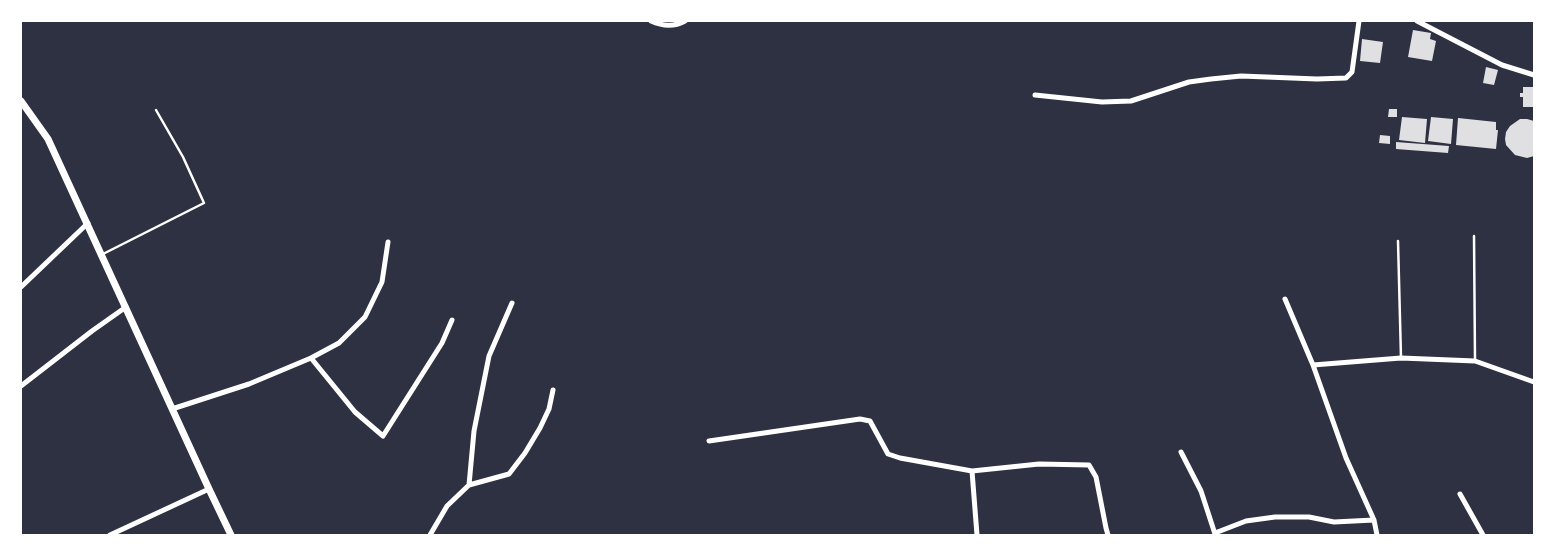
<!DOCTYPE html>
<style>
body{margin:0}
#map{position:relative;width:1555px;height:556px;overflow:hidden;background:#2d3142;font-family:"Asap Condensed",sans-serif}
canvas{display:block}
.frame{position:absolute;inset:0;border:22px solid #fff;pointer-events:none}
</style>
<div id="map">
<canvas width="1555" height="556"></canvas>
<div class="frame"></div>
</div>
<script>
const c = document.querySelector('canvas').getContext('2d');
c.lineJoin = 'round';
function paint(path, color) { c.fillStyle = color; c.fill(path, 'evenodd'); }
function stroke(path, color, width, dash) { c.strokeStyle = color; c.lineWidth = width; c.lineCap = dash ? 'butt' : 'round'; c.setLineDash(dash || []); c.stroke(path); }
paint(new Path2D(`
 M 1413,30 L 1431,33 L 1430,39 L 1436,41 L 1432,61 L 1408,57 Z
 M 1362,39 L 1383,42 L 1380,63 L 1360,61 Z
 M 1486,67 L 1498,70 L 1494,85 L 1483,83 Z
 M 1523,87 L 1534,87 L 1534,107 L 1523,107 L 1523,97 L 1520,97 L 1520,93 L 1523,93 Z
 M 1389,109 L 1397,109 L 1397,117 L 1388,117 Z
 M 1402,117 L 1427,119 L 1425,143 L 1399,140 Z
 M 1431,117 L 1453,119 L 1451,144 L 1428,141 Z
 M 1458,118 L 1496,122 L 1496,130 L 1498,130 L 1496,149 L 1456,145 Z
 M 1520,119 L 1527,119 L 1534,121 L 1534,156 L 1527,158 L 1515,155 L 1506,145 L 1505,139 L 1506,132 L 1510,126 Z
 M 1380,135 L 1390,136 L 1390,144 L 1379,143 Z
 M 1396,142 L 1449,146 L 1448,153 L 1396,149 Z`), '#e0e0e3');
stroke(new Path2D(`
 M 1474,236 L 1475,360
 M 1398,241 L 1401,358
 M 103,254 L 204,203 L 183,157 L 156,110`), '#fff', 2.5);
stroke(new Path2D(`
 M 651,21 C 662,26 674,27 685,21
 M 1417,21 L 1502,65 L 1534,75
 M 1035,95 L 1102,102 L 1131,101 L 1189,82 L 1211,79 L 1241,76 L 1317,79 L 1346,78 L 1352,72 L 1359,21
 M 21,287 L 88,223
 M 1285,299 L 1313,365 L 1346,458 L 1374,520 L 1377,535
 M 311,358 L 339,343 L 365,317 L 382,282 L 388,242
 M 1313,365 L 1401,358 L 1475,361 L 1534,382
 M 21,386 L 92,331 L 126,307
 M 172,409 L 249,384 L 311,358 L 355,412 L 383,436 L 442,343 L 452,320
 M 709,441 L 860,419 L 870,421 L 888,454 L 900,458 L 972,471 L 1039,464 L 1089,465 L 1096,477 L 1106,528 L 1108,535
 M 1181,452 L 1201,491 L 1215,534
 M 972,471 L 977,535
 M 469,485 L 474,431 L 489,356 L 512,303
 M 1460,494 L 1483,535
 M 1215,533 L 1246,521 L 1275,517 L 1309,517 L 1334,522 L 1374,520
 M 110,535 L 209,489
 M 430,535 L 447,506 L 469,485 L 509,474 L 525,453 L 540,428 L 549,409 L 553,390`), '#fff', 5);
stroke(new Path2D(`
 M 21,101 L 48,139 L 209,489 L 231,535`), '#fff', 7);
</script>
